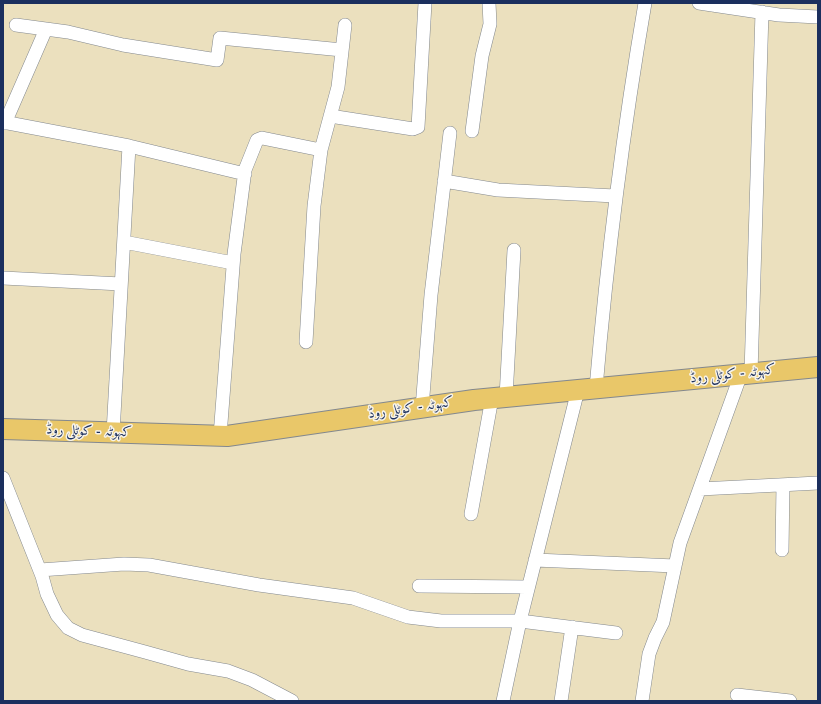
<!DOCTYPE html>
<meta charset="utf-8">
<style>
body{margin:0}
#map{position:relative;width:821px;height:704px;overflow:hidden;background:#ebe0be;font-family:"IM FELL Double Pica",serif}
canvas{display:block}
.frame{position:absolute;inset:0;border:4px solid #1b2f5e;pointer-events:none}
</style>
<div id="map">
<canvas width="821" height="704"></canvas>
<div class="frame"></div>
</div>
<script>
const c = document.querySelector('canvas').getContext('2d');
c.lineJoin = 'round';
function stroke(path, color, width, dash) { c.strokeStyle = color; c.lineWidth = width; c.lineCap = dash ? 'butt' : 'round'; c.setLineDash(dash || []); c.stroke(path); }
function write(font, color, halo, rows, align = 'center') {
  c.font = font + ' "IM FELL Double Pica",Amiri,serif'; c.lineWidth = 3; c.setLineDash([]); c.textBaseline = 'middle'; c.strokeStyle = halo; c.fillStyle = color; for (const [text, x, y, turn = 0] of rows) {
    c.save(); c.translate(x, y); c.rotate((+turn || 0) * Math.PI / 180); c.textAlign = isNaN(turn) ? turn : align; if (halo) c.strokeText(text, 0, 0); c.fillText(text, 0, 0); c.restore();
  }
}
const minor = new Path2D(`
 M 699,3 L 779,15 L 818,17
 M 16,25 L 68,32 L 123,45 L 217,60 L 220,38 L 342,50
 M 330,116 L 413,129 L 418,127 L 425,3
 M 3,122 L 129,146 L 245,174
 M 5,123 L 46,29
 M 472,131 L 482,56 L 490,24 L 489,3
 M 444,181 L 498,190 L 615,196
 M 124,242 L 233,263
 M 3,278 L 121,284
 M 306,342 L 314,206 L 321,150 L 338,87 L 345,25
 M 751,373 L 762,12
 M 596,388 C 607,259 623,131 645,3
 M 506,397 L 514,250
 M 422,408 L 431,295 L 450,133
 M 113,433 L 129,146
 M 220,436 L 234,254 L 245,170 L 257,140 L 262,138 L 321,150
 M 3,478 L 42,576 L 47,594 L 57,615 L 68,628 L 82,635 L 145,652 L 188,664 L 228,671 L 252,680 L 292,701
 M 700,489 L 818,483
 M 471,514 L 492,398
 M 782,550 L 783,485
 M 535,560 L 675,566
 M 40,570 L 124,564 L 149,565 L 259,585 L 353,598 L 408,617 L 441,621 L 520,621 L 616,633
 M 419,586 L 528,587
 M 737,695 L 790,701
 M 503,701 L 520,621 L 578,390
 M 561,701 L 572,627
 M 642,701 L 649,654 L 655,638 L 663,622 L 680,543 L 741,374`);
const primary = new Path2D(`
 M 3,429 L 227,436 L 474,400 L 818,367`);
stroke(minor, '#83888e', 14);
stroke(primary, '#83888e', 22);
stroke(minor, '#fff', 13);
stroke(primary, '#e9c769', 20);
write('14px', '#1b2f5e', '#f7f3e8', [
 ["کہوٹہ - کوٹلی روڈ",733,375,-6],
 ["کہوٹہ - کوٹلی روڈ",411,409,-8],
 ["کہوٹہ - کوٹلی روڈ",89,432,2]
]);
</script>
